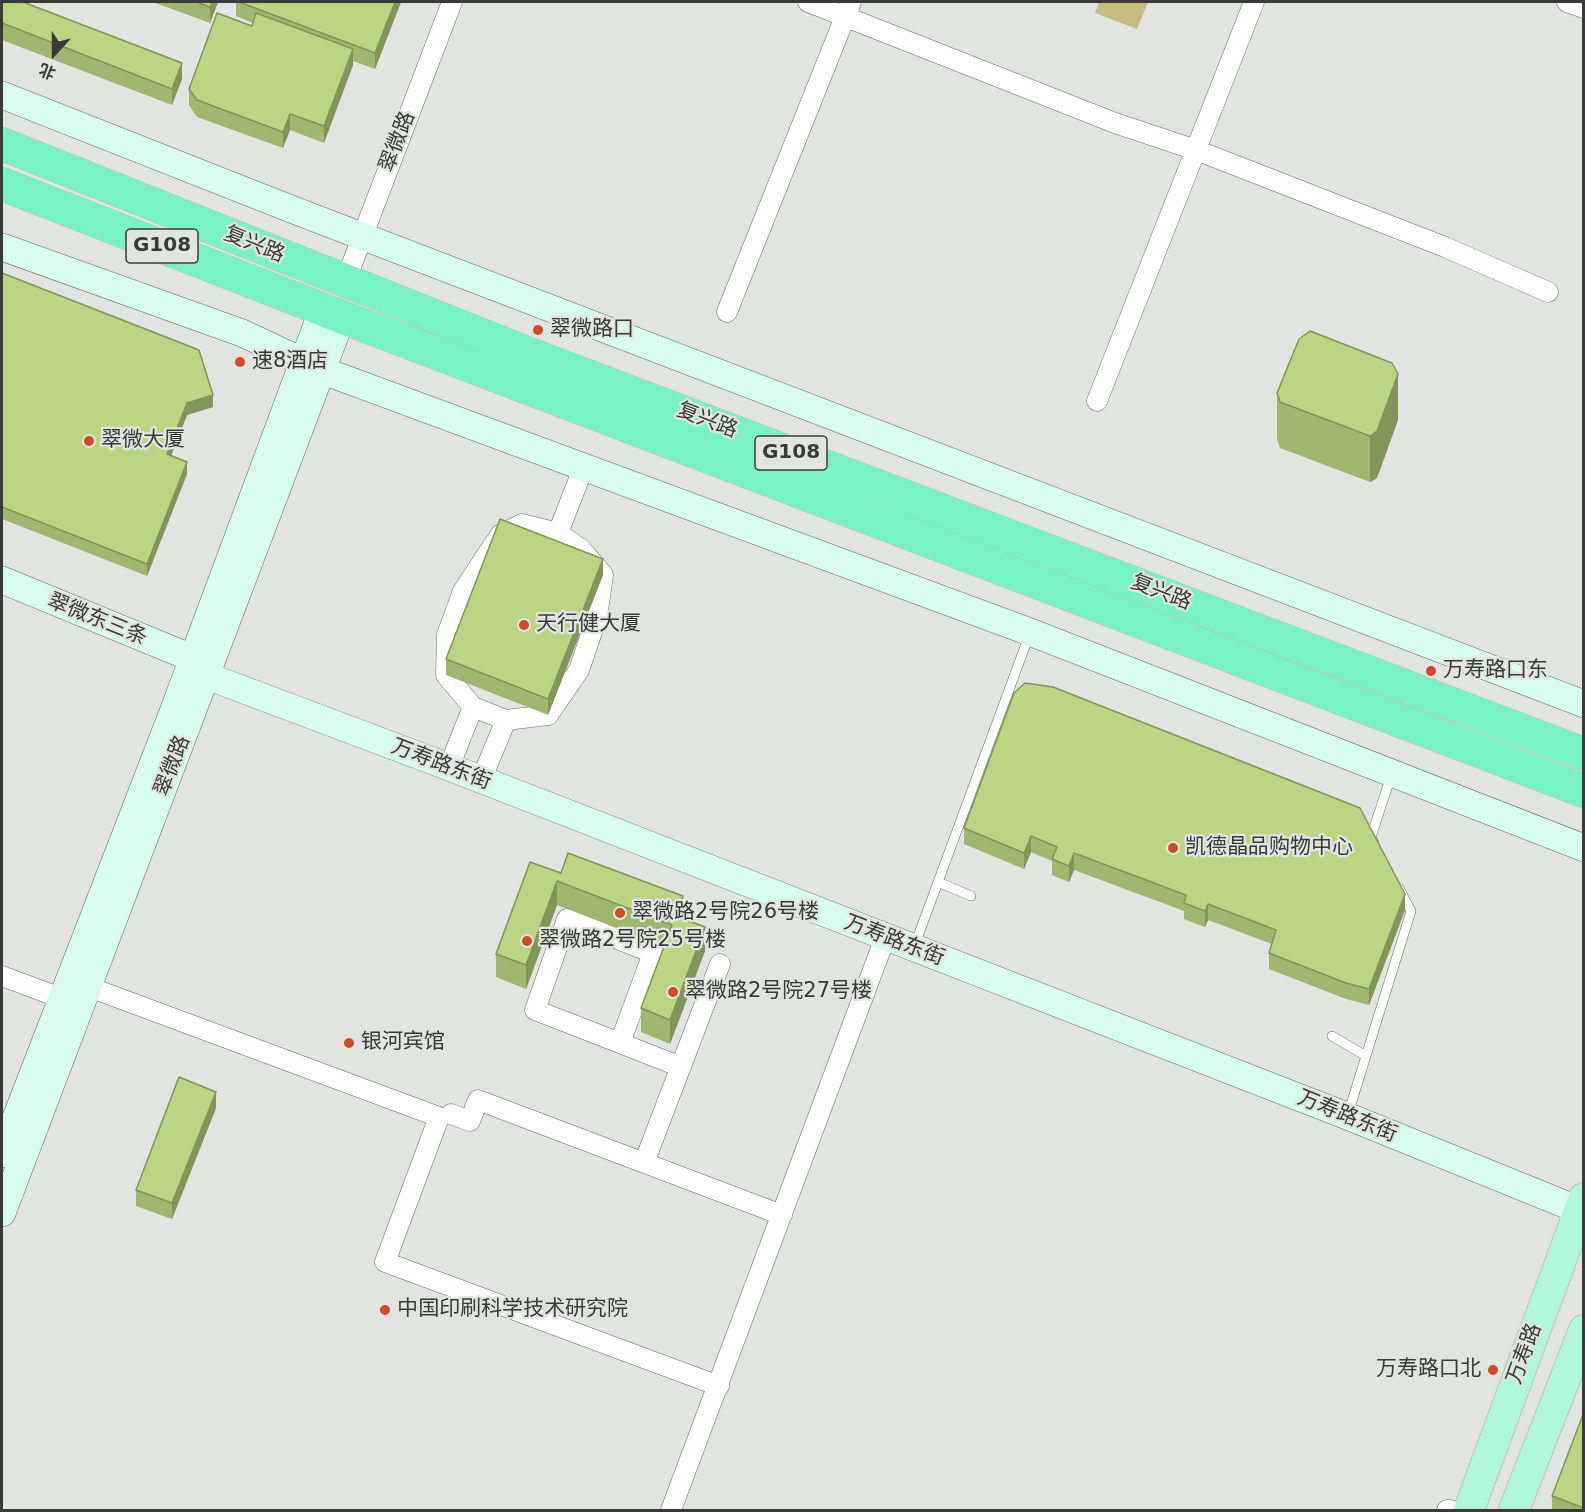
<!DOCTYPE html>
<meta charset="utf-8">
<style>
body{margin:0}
#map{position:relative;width:1585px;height:1512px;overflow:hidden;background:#e1e4e1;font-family:"DejaVu Sans","Noto Sans SC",sans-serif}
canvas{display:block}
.frame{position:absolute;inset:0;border:3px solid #393a39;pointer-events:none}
.north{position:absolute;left:24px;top:24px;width:60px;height:60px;-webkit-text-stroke:4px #e1e4e1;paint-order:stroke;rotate:201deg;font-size:16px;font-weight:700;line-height:24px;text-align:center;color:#393a39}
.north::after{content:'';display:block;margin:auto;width:21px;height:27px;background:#393a39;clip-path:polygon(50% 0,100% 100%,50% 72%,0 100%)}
</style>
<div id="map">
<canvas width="1585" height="1512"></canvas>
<div class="frame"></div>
<div class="north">北</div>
</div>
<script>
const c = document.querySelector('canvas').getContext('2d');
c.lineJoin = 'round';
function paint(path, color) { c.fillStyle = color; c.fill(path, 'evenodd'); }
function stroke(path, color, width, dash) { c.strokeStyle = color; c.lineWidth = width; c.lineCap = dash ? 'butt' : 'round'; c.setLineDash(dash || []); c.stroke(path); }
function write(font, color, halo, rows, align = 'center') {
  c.font = font + ' "DejaVu Sans","Noto Sans SC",sans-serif'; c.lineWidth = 4.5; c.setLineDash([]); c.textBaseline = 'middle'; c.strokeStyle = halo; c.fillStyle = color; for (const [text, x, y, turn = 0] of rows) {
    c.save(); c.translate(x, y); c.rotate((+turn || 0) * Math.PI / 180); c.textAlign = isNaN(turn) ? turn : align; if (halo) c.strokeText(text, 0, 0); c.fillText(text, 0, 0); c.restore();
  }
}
paint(new Path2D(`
 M 1099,2 L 1148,2 L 1137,29 L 1095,13 Z`), '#c5bc7f');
const lane = new Path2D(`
 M 1374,842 L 1371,837 L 1391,776
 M 938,882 L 971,896
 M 914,947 L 1030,633
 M 1332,1036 L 1366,1056
 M 1348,1114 L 1411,911 L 1399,888`);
const street = new Path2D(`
 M 808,2 L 1115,123 L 1196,150 L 1445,247 L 1548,292
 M 1567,2 L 1584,8
 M 345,282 L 452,2
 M 727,312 L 851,2
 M 1097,401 L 1254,2
 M 473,707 L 446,675 L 447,635 L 463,591 L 500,535 L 522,524 L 558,533
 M 506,720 L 548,715 L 579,670 L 597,617 L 603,575 L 581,549 L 558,533 L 584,466
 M 449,767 L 473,707 L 506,720 L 481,780
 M 567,919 L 653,953 L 620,1043 L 535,1010 Z
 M 2,976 L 61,998
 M 89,987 L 439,1117 L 385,1262 L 719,1386
 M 620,1043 L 681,1067
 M 451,1114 L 470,1121 L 478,1100 L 782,1215
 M 644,1163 L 720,964
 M 671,1510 L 885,938
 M 1447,1510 L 1450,1510`);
const secondary = new Path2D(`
 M 2,95 L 291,209 L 1584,704
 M 2,247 L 242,333 L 321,370 L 1030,632 L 1584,848
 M 2,580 L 192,658
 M 207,676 L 449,767 L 1347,1116 L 1579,1210
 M 2,1154 L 173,712 L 323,309
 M 2,1213 L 342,317`);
const primary = new Path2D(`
 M 1469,1510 L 1584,1198
 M 1514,1510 L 1584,1330`);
const highway = new Path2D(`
 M 2,144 L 527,353 L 1584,754
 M 2,184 L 342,317 L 1584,791`);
stroke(lane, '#696c69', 10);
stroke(street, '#696c69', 21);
stroke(secondary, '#696c69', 28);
stroke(primary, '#c0c0c0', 32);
stroke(highway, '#c0c0c0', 34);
stroke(lane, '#fff', 9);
stroke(street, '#fff', 20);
stroke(secondary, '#d7fbee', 27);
stroke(primary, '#aff7dd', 30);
stroke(highway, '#79f2c7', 33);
paint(new Path2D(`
 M 2,2 L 182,79 L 172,105 L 2,40 Z
 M 153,2 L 218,2 L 210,23 Z
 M 236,2 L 401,2 L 375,69 L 353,61 L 353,65 L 324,143 L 290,130 L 283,148 L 197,117 L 189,105 L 189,89 L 252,26 L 253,23 L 236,16 Z
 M 2,273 L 213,407 L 187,415 L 171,456 L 187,474 L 147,576 L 2,519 Z
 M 1277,393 L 1398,420 L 1377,478 L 1370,482 L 1280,448 L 1277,439 Z
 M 603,575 L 548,715 L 446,675 L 446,659 Z
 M 1014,693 L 1405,910 L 1369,1005 L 1346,999 L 1269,969 L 1269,953 L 1272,944 L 1208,920 L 1205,927 L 1184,919 L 1184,911 L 1074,870 L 1069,882 L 1052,875 L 1052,861 L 1031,852 L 1024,869 L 964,844 L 964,828 Z
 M 530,862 L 683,919 L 705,951 L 670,1044 L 641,1032 L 641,1008 L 664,946 L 557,905 L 526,989 L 496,977 L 496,954 Z
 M 216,1108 L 172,1219 L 136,1206 L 136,1190 Z
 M 1584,1412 L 1584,1510 L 1552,1510 L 1552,1496 Z`), '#9fb76f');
paint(new Path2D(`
 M 212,2 L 218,2 L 210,23 L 210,7 Z
 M 395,2 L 401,2 L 375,69 L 375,53 Z
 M 353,49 L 353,65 L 324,143 L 324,126 Z
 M 182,63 L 182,79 L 172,105 L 172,89 Z
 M 290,114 L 290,130 L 283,148 L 283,132 Z
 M 1398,374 L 1398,420 L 1377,478 L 1370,482 L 1370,436 Z
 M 213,395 L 213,407 L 187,415 L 167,466 L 167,454 L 187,403 Z
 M 187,462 L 187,474 L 147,576 L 147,564 Z
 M 603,559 L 603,575 L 548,715 L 548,699 Z
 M 1031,836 L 1031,852 L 1024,869 L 1024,853 Z
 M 1074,853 L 1074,870 L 1069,882 L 1069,866 Z
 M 557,881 L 557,905 L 526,989 L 526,965 Z
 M 1405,894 L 1405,910 L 1369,1005 L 1369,989 Z
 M 683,896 L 683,920 L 676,916 Z
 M 1208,904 L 1208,920 L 1205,927 L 1205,911 Z
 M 705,927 L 705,951 L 670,1044 L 670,1020 Z
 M 216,1092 L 216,1108 L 172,1219 L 172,1203 Z`), '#82955a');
const building = new Path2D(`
 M 2,2 L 23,2 L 182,63 L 172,89 L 2,23 Z
 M 196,2 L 212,2 L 210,7 Z
 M 239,2 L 395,2 L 375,53 Z
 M 217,13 L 252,26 L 256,13 L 353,49 L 324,126 L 290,114 L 283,132 L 197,100 L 189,89 Z
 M 2,273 L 199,350 L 213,395 L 187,403 L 167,454 L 187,462 L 147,564 L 2,507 Z
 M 1310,331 L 1392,363 L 1398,374 L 1377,431 L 1370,436 L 1280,402 L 1277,393 L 1299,339 Z
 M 500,519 L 603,559 L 548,699 L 446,659 Z
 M 1025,683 L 1053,687 L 1360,808 L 1405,894 L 1369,989 L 1346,983 L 1269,953 L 1276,930 L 1208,904 L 1205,911 L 1184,903 L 1186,895 L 1074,853 L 1069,866 L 1052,859 L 1057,847 L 1031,836 L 1024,853 L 964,828 L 1014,693 Z
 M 568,853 L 683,896 L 676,916 L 705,927 L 670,1020 L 641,1008 L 672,925 L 557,881 L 526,965 L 496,954 L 530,862 L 561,873 Z
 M 179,1077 L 216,1092 L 172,1203 L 136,1190 Z
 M 1584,1412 L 1584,1508 L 1552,1496 Z`);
paint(building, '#b9d581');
stroke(building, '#82955a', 1.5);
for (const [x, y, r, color] of [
 [538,330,6,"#d44a28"],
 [240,362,6,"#d44a28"],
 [89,441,6,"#d44a28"],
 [524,625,6,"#d44a28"],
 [1431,671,6,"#d44a28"],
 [1173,848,6,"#d44a28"],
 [620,913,6,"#d44a28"],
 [527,941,6,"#d44a28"],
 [673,992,6,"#d44a28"],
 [349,1043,6,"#d44a28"],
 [385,1310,6,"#d44a28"],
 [1493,1370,6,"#d44a28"]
]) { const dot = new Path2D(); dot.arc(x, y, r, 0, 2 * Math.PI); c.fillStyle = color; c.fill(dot); stroke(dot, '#e1e4e1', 2); }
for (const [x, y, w] of [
 [162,246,72],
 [791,453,72]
]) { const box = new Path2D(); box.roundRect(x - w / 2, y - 17, w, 34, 4.5); c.fillStyle = '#e1e4e1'; c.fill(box); stroke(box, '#393a39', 1.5); }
write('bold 20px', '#393a39', null, [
 ["G108",162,246],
 ["G108",791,453]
]);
write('21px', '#393a39', '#e1e4e1', [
 ["翠微路",398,142,-69],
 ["复兴路",254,245,22],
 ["复兴路",707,421,21],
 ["复兴路",1161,593,21],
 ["翠微东三条",97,620,22],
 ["万寿路东街",441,765,21],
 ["翠微路",173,766,-69],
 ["万寿路东街",894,941,21],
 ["万寿路东街",1347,1117,22],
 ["万寿路",1525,1354,-70]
]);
write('21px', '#393a39', '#e1e4e1', [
 ["翠微路口",550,330],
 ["速8酒店",252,362],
 ["翠微大厦",101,441],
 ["天行健大厦",536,625],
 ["万寿路口东",1443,671],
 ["凯德晶品购物中心",1185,848],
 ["翠微路2号院26号楼",632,913],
 ["翠微路2号院25号楼",539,941],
 ["翠微路2号院27号楼",685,992],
 ["银河宾馆",361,1043],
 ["中国印刷科学技术研究院",397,1310],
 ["万寿路口北",1481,1370,"right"]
], 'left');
</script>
